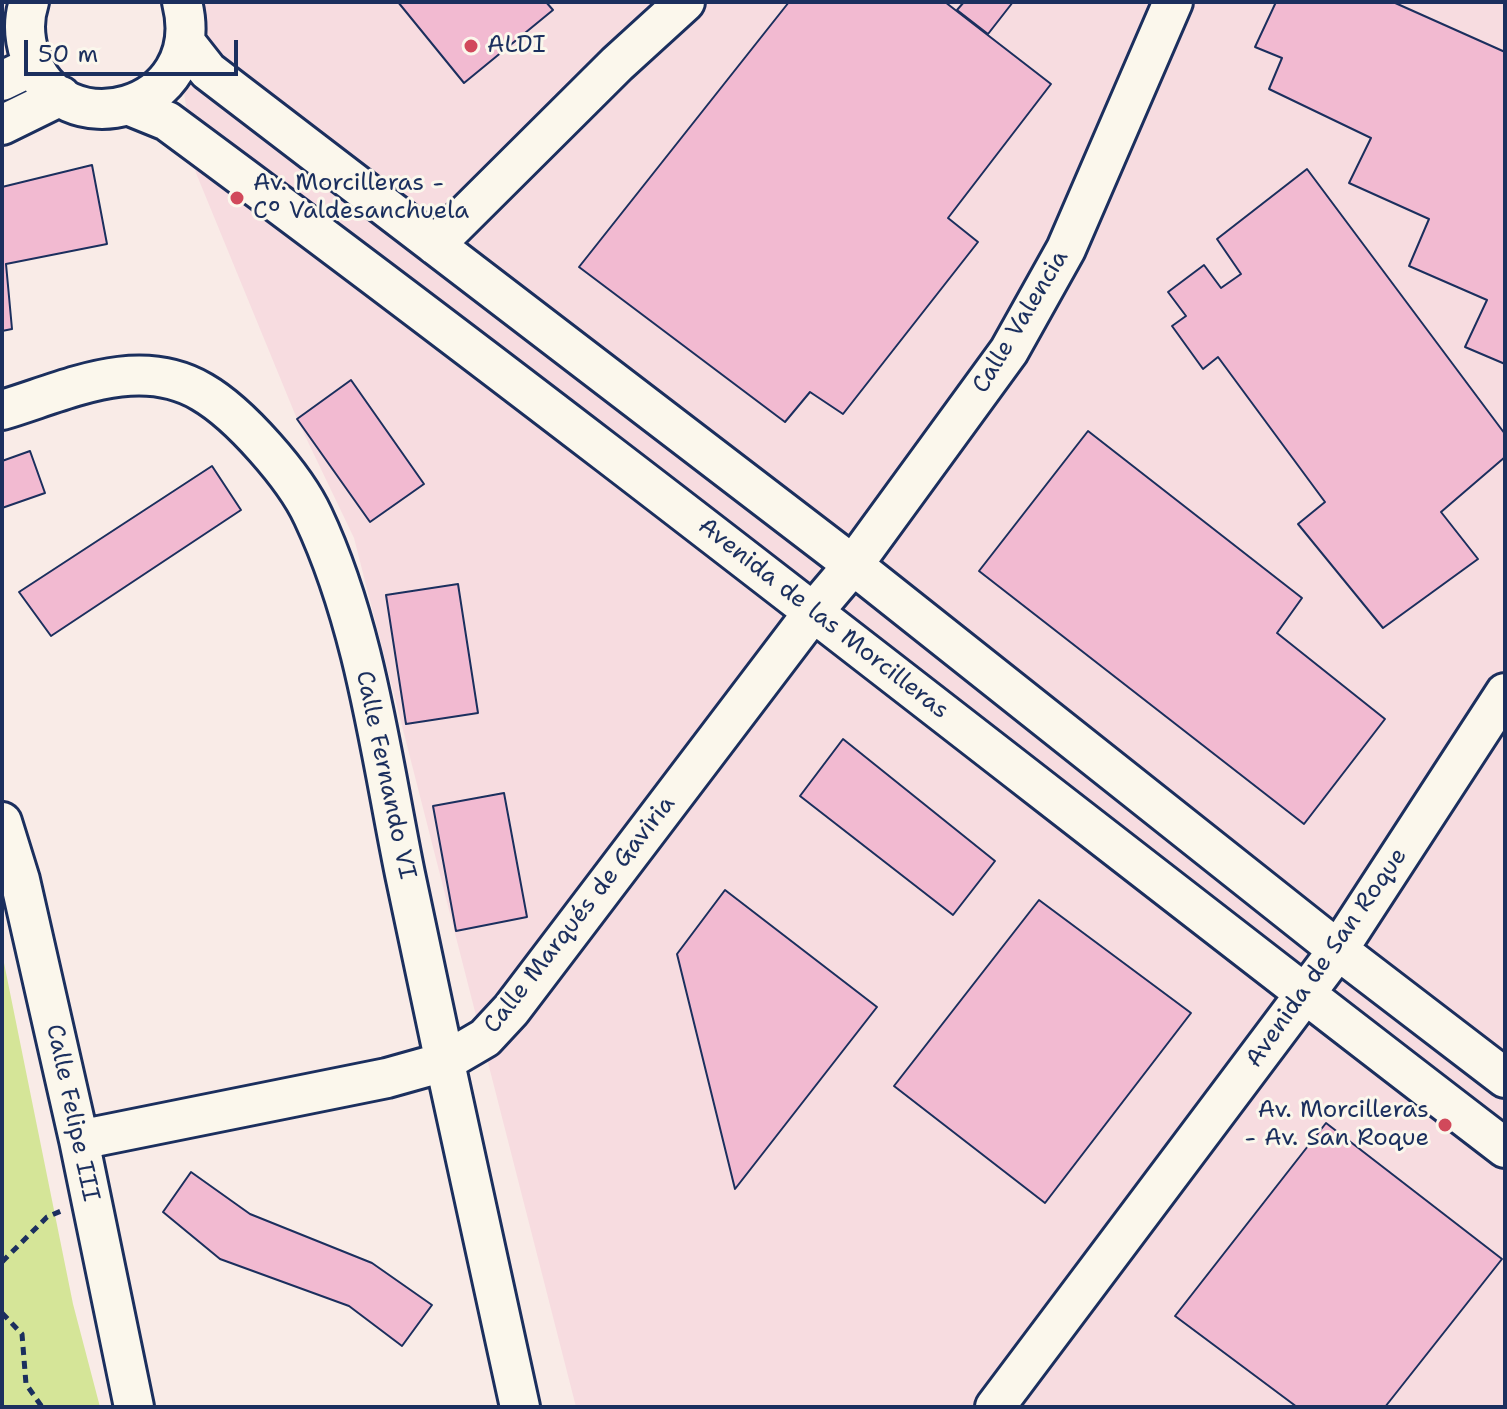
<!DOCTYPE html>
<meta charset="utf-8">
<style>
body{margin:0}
#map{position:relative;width:1507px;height:1409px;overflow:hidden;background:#f9ebe7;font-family:"Shantell Sans",sans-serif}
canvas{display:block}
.frame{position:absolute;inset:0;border:4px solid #1b2f5e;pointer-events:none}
.scale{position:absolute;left:24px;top:40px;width:214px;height:36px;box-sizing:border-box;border:4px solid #1b2f5e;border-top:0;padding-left:10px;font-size:24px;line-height:28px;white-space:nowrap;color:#1b2f5e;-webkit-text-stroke:6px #fbf7ec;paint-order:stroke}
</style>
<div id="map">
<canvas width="1507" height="1409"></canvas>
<div class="frame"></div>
<div class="scale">50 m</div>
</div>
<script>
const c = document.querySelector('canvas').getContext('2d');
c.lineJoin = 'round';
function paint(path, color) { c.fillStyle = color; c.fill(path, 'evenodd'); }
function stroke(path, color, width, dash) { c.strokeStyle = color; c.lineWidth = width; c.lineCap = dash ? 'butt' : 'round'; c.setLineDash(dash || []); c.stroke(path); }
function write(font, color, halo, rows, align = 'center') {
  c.font = font + ' "Shantell Sans",sans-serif'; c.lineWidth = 6; c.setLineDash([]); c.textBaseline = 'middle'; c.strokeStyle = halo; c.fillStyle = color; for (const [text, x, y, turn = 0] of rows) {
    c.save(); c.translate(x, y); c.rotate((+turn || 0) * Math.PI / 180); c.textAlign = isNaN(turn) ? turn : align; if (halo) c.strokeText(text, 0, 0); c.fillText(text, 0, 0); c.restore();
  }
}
paint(new Path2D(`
 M 197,2 L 1505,2 L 1505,1407 L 576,1407 L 354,538 L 297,419 L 196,173 L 184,93 L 203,44 Z`), '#f7dce0');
paint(new Path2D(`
 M 2,953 L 73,1304 L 100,1407 L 2,1407 Z`), '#d5e598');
const building = new Path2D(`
 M 398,2 L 546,2 L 553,10 L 464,83 Z
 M 789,2 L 945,2 L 1051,84 L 948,218 L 978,242 L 843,414 L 810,392 L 785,422 L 579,267 Z
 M 964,2 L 1013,2 L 988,34 L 957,10 Z
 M 1276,2 L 1393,2 L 1505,52 L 1505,364 L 1465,347 L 1487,300 L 1409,266 L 1429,219 L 1349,183 L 1371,138 L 1269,89 L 1282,58 L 1255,47 Z
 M 92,165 L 107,244 L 6,264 L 12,329 L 2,331 L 2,187 Z
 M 1307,169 L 1505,434 L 1505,457 L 1441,512 L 1478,559 L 1383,628 L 1298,524 L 1325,502 L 1218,357 L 1203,369 L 1172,326 L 1186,316 L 1168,292 L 1204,265 L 1221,288 L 1241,274 L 1217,239 Z
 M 351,380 L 424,484 L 370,522 L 297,419 Z
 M 1088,431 L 1302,598 L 1277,633 L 1385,719 L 1304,824 L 979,571 Z
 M 30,451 L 45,493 L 2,508 L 2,461 Z
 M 212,466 L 241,510 L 51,636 L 19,592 Z
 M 458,584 L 478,713 L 406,724 L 386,595 Z
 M 843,739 L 995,861 L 953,915 L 800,796 Z
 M 504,793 L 527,917 L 456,931 L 433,806 Z
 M 725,890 L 877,1007 L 735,1189 L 677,954 Z
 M 1039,900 L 1191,1013 L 1045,1203 L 894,1086 Z
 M 1326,1123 L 1502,1259 L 1385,1407 L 1297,1407 L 1175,1316 Z
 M 191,1172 L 250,1214 L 372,1263 L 432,1305 L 402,1346 L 349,1306 L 220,1259 L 163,1212 Z`);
paint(building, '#f2bad1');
stroke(building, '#1b2f5e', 2);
const minor = new Path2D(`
 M 29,2 C 23,20 24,38 30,56 C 59,149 210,112 182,2
 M 186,43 L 208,71 L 853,565 L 1338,950 L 1505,1078
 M 2,81 L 33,66
 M 130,106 L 167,121 C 619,455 1059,806 1505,1148
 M 2,125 L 61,96
 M 435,245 L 617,64 L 685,2
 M 2,410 C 66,391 138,354 202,392 C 240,414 295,477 313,516 C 365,626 381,756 405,874 C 442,1052 481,1229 520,1407
 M 2,822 L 20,880 L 79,1140 L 134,1407
 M 79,1140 L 387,1078 L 444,1062 L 485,1038 L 511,1010 L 814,611 L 853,565 L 1009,351 L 1066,249 L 1173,2
 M 995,1407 L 1338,950 L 1505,693`);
stroke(minor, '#1b2f5e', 44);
stroke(new Path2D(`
 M 2,1262 L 47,1217 L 61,1211
 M 2,1313 L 22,1334 L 26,1384 L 42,1407`), '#1b2f5e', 5, [8, 6]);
stroke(minor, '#fbf7ec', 38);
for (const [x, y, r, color] of [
 [471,46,8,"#d1495b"],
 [237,198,8,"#d1495b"],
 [1445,1125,8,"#d1495b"]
]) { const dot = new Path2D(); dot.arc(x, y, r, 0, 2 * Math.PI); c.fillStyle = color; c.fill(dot); stroke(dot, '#fbf7ec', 3); }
write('24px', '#1b2f5e', '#fbf7ec', [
 ["ALDI",487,46],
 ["Av. Morcilleras -",253,184],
 ["Cº Valdesanchuela",253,212],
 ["Av. Morcilleras",1429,1111,"right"],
 ["- Av. San Roque",1429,1139,"right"]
], 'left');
write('24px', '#1b2f5e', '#fbf7ec', [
 ["Calle Valencia",1021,322,-59],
 ["Avenida de las Morcilleras",823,619,38],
 ["Calle Fernando VI",385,775,78],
 ["Calle Marqués de Gaviria",580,915,-52],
 ["Avenida de San Roque",1327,958,-55],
 ["Calle Felipe III",72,1113,78]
]);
</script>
